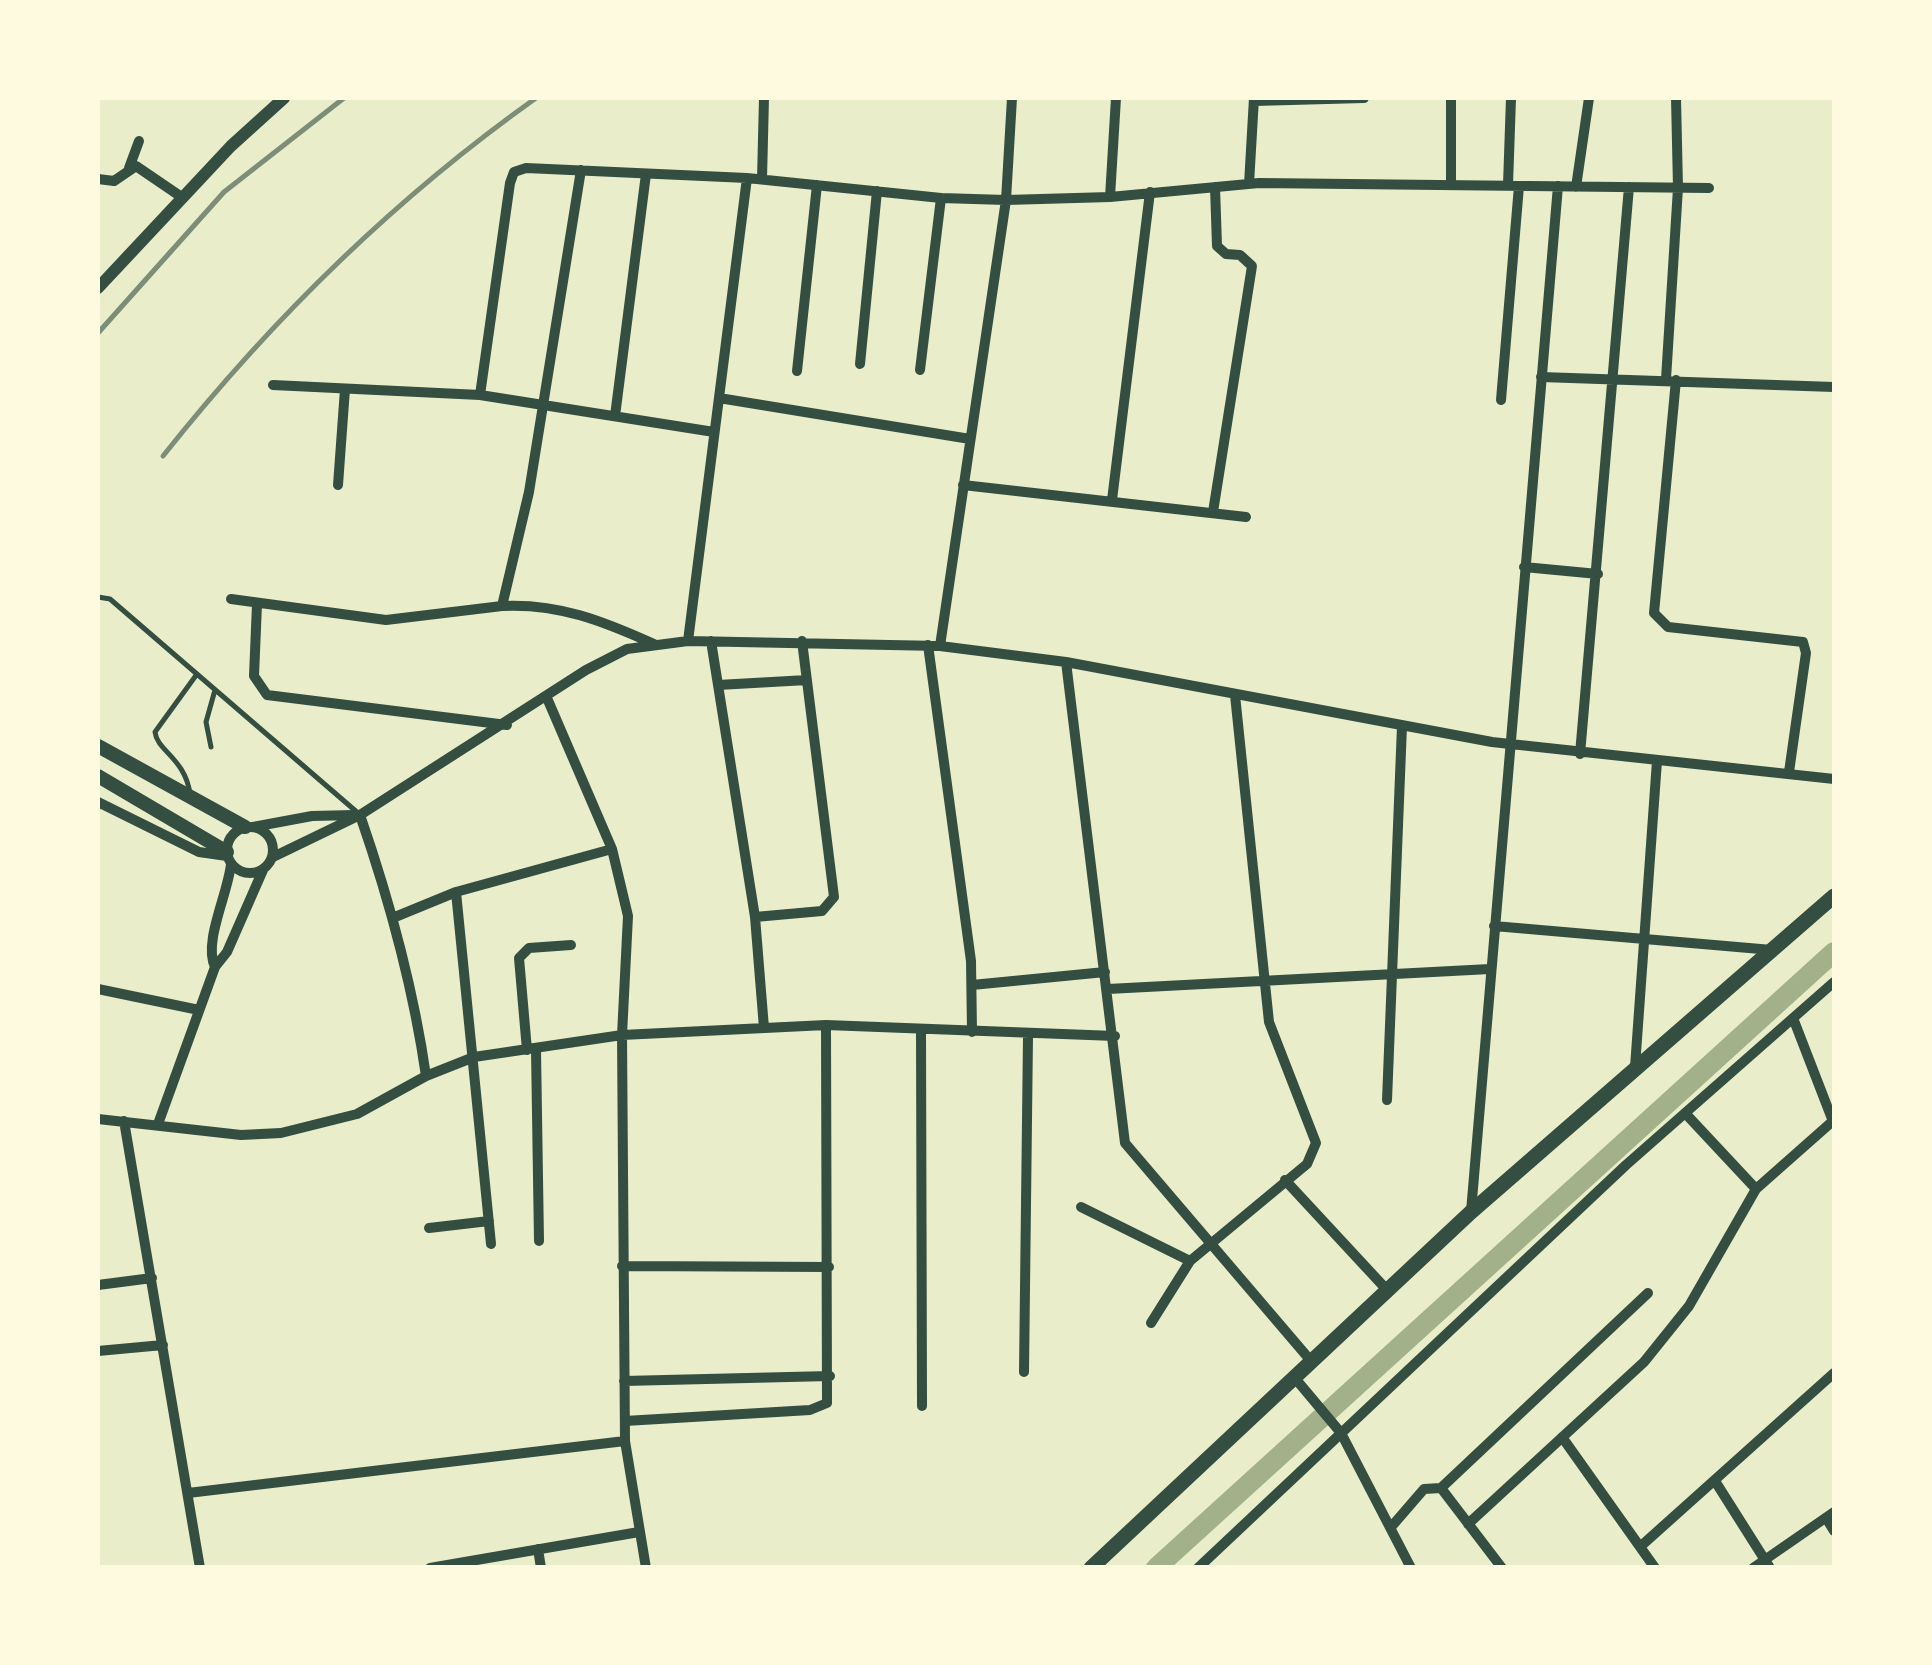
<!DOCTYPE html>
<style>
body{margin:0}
#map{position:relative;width:1932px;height:1665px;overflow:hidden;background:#e9edc9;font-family:"PT Sans",sans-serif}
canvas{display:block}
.frame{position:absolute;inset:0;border:100px solid #fefae0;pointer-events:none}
</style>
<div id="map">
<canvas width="1932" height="1665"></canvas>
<div class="frame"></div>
</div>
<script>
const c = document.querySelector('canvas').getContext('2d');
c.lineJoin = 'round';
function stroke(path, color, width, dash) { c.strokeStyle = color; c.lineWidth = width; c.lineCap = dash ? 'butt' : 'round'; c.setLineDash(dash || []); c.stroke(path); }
stroke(new Path2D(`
 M 1156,1568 L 1834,952`), '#a3b18a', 20);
stroke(new Path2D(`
 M 98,597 L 110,599 L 358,813
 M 211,747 L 206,722 L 215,690
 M 190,794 C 185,758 157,751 155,732 L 197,674`), '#344e41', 5);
stroke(new Path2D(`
 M 1254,101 L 1364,98
 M 129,168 L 139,141
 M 581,170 L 529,492 L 502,606 C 558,603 603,621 654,644
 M 98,179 L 114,181 L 136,166 L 183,198
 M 762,179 L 764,98
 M 1249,184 L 1254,98
 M 1451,185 L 1451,98
 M 1508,185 L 1511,98
 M 1576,187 L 1589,98
 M 1110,197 L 1116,98
 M 860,364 L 877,191
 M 920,370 L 941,198
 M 797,371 L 817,185
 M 1541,377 L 1834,387
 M 1666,379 L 1678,188 L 1676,98
 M 1676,380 L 1654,613 L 1668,627 L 1803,642 L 1806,653 L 1789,772
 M 273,385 L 480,395 L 714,432
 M 480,395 L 510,183 L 514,172 L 526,168 L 747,178 L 941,198 L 1006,200 L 1110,197 L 1259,183 L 1709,188
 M 719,398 L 970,439
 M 1501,400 L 1519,186
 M 615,416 L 646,174
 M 338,485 L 345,389
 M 963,485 L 1246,517
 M 1112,500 L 1150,192
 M 1213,512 L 1252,266 L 1240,255 L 1226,254 L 1217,246 L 1215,187
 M 1524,567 L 1598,574
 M 231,599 L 386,620 L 502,606
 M 257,604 L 254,676 L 267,695 L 507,725
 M 688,641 L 747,178
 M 711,641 L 755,917 L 764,1028
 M 928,645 L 971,961 L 972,1032
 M 940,646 L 1006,200 L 1012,98
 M 1066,662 L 1125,1143 L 1311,1361
 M 718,685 L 807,680
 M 547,698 L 612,849 L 628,916 L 622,1035 L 625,1441 L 646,1568
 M 1580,754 L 1629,187
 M 98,802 L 199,852 L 227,856
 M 360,815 C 390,902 413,985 426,1076
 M227 850a23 23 0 1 1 46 0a23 23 0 1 1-46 0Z
 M 253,827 L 312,816 L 354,815
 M 273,857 L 360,815 L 586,670 L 627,649 L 688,641 L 940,646 L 1066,662 L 1492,742 L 1834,779
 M 456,892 L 491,1244
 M 395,917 L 456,892 L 612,849
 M 755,917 L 822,911 L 834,897 L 802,641
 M 1494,926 L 1772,950
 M 215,967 C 203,942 228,894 231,864
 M 972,985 L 1105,972
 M 98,989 L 199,1010
 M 1108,989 L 1490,969
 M 1793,1018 L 1834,1124
 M 921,1031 L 922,1406
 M 527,1050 L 519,958 L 529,948 L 571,945
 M 536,1050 L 539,1241
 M 1635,1067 L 1657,761
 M 1387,1100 L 1402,726
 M 1685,1113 L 1756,1189
 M 98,1119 L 241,1135 L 281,1133 L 357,1114 L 426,1076 L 474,1057 L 622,1035 L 826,1025 L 1115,1036
 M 124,1121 L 200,1568
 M 158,1124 L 215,967 L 227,952 L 263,870
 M 1285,1180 L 1387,1290
 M 1081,1207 L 1190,1261
 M 1471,1212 L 1558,186
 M 429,1228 L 489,1221
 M 622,1266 L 829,1267
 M 98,1285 L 152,1278
 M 1151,1323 L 1190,1261 L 1307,1164 L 1316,1143 L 1269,1022 L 1235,695
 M 98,1351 L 163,1345
 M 1024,1372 L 1028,1036
 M 1294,1377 L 1341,1433 L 1411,1568
 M 624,1381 L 830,1376
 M 625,1421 L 810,1410 L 827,1403 L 826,1025
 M 1562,1437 L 1655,1568
 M 1715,1481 L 1770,1568
 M 188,1493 L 625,1441
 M 1826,1518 L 1834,1531
 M 1468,1524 L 1644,1362 L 1689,1306 L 1756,1189 L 1834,1120
 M 1392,1526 L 1424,1489 L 1441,1488
 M 1641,1546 L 1834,1373
 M 538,1549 L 541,1568
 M 430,1568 L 639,1532
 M 1198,1568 L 1626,1165 L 1834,982
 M 1502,1568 L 1441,1488 L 1648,1293
 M 1753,1568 L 1834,1512`), '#344e41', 10);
stroke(new Path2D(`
 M 98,288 L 231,146 L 284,98`), '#344e41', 12);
stroke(new Path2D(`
 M 98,746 L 245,827
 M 98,776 L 227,852`), '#344e41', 14);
stroke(new Path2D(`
 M 1091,1568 L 1471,1212 L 1834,896`), '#344e41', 15);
stroke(new Path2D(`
 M 98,333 L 224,192 L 344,98
 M 163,456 C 271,320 394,199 536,98`), '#7c8e77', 5);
</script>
